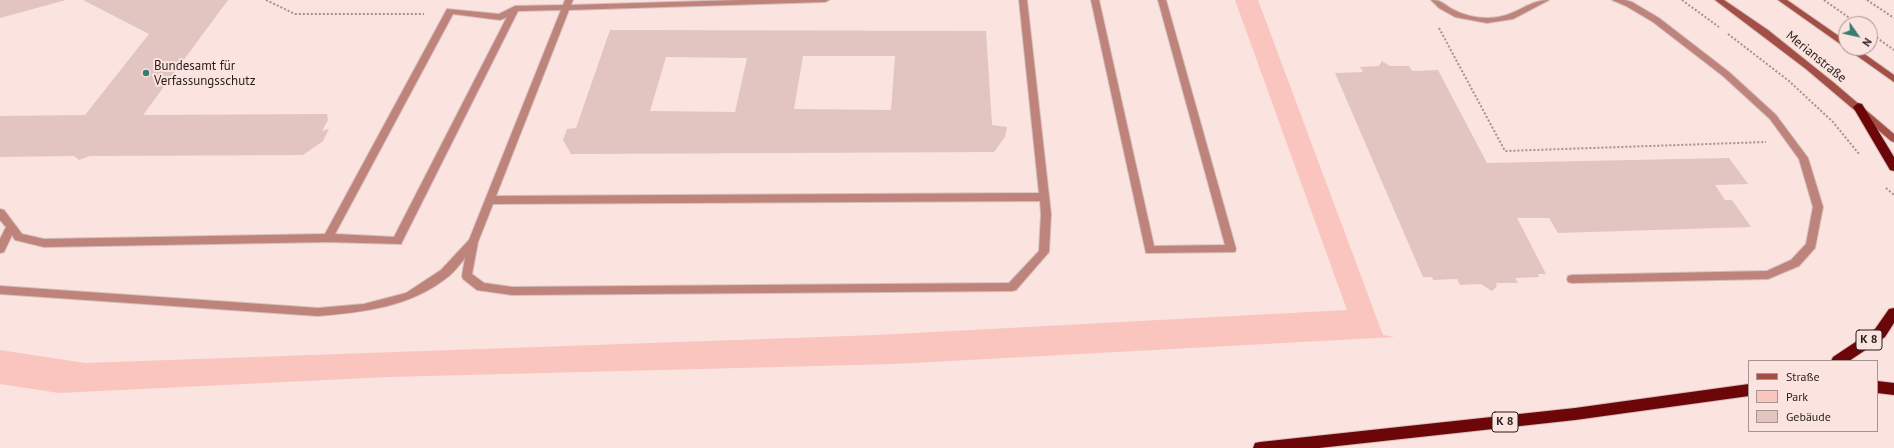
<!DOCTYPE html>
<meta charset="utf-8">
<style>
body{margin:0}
#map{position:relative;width:1894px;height:448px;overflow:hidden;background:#fbe3e0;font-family:"PT Sans",sans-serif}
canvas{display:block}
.legend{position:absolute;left:1748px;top:360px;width:130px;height:72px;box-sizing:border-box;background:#fbe3e0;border:1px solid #a69491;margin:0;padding:5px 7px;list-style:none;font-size:12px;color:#271d1b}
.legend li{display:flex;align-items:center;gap:8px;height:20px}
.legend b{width:20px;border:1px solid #a69491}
.north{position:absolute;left:1838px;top:16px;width:40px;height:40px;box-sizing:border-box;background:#fbe3e0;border:1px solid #a69491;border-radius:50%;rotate:124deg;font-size:11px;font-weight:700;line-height:16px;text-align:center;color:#271d1b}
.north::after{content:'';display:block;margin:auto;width:14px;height:18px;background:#3a7d6e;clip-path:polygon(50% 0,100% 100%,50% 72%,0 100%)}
</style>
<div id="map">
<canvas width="1894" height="448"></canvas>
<ul class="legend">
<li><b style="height:5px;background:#a34f46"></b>Straße</li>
<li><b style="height:11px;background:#f9c5be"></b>Park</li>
<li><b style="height:11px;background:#e2c4c0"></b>Gebäude</li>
</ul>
<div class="north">N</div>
</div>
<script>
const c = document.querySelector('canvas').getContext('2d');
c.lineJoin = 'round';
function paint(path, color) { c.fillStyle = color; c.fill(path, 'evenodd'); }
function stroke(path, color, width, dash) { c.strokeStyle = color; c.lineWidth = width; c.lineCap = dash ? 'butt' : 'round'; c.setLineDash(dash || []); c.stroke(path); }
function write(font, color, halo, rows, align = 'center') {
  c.font = font + ' "PT Sans",sans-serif'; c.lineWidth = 4; c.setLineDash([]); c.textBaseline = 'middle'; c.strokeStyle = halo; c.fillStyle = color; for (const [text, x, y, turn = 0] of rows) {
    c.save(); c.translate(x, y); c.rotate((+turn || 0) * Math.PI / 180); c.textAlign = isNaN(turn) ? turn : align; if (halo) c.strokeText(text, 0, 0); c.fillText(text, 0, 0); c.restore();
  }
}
paint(new Path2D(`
 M 1235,0 L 1258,0 L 1383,335 L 1395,337 L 894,364 L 388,377 L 59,393 L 0,384 L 0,350 L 85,363 L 877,335 L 1347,310 Z`), '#f9c5be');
paint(new Path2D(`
 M 0,0 L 66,0 L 0,18 Z
 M 83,0 L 228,0 L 143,115 L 327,114 L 328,120 L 322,131 L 329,129 L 323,141 L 303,155 L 90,156 L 79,160 L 74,156 L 0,157 L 0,116 L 85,115 L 149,34 Z
 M 610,30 L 986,31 L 992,125 L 1007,127 L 1005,137 L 994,152 L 571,154 L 563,140 L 567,129 L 576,128 ZM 803,56 L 895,56 L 891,110 L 794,109 ZM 666,57 L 747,58 L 735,112 L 650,111 Z
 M 1382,61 L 1390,66 L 1409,66 L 1412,71 L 1438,70 L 1487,163 L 1729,158 L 1748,184 L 1715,185 L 1725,200 L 1732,200 L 1751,227 L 1558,233 L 1549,218 L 1517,218 L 1546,274 L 1538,274 L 1539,277 L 1515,278 L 1518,283 L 1496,283 L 1497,286 L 1492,291 L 1481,284 L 1460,285 L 1457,279 L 1433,280 L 1432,277 L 1423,277 L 1335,73 L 1363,72 L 1360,67 L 1379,66 Z`), '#e2c4c0');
const lane = new Path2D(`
 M 565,0 L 573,0 L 571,5 L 739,0 L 829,0 L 825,2 L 569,10 L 496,196 L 1039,193 L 1019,0 L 1027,0 L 1051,214 L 1049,252 L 1016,290 L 1012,291 L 512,295 L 477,290 L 463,279 L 462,276 L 465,258 C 460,264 455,271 449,276 C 411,307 365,312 318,316 L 0,294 L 0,286 L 318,308 L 364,304 L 406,293 L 441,270 L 469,240 L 561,10 L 518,11 L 401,244 L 328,242 L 44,247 L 15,240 L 12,235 L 4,252 L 0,253 L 0,239 L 6,227 L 0,220 L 0,209 L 4,210 L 22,234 L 44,239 L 325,234 L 447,9 L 499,14 L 515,6 L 563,5 ZM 453,14 L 500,20 L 507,17 L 394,237 L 335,234 ZM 1040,201 L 1041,214 L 1039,251 L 1009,283 L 512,287 L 484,283 L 472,274 L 478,242 L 493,204 Z
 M 1091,0 L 1099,0 L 1154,246 L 1225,245 L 1158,0 L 1166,0 L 1236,249 L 1235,252 L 1146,253 Z
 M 1431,0 C 1442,0 1443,4 1452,9 C 1463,15 1476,18 1488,18 C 1515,18 1527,0 1549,0 L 1513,19 L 1487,23 L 1455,17 L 1439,8 Z
 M 1612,0 L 1625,0 L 1632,2 L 1659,18 L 1729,72 L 1776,115 L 1808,158 L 1823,207 L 1815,248 L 1799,266 L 1768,279 L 1572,283 L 1568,282 L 1567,279 L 1568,276 L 1572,275 L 1767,271 L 1791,260 L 1806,244 L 1813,207 L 1799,159 L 1770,119 L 1723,76 L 1653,22 L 1626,6 Z`);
const secondary = new Path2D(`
 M 1715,0 L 1724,0 L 1768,30 L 1833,82 L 1894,134 L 1894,142 L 1891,141 L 1806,69 Z
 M 1778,0 L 1787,0 L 1846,41 L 1846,48 L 1856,48 L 1894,75 L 1894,82 Z`);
const highway = new Path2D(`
 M 1858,103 L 1862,104 L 1894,157 L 1894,171 L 1890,170 L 1853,107 Z
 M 1894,308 L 1894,323 L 1885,337 L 1849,361 L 1831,361 L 1833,357 L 1875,329 L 1889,309 Z
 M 1877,381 L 1894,383 L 1894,395 L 1877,393 Z
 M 1749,384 L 1749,396 L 1575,420 L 1319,448 L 1253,448 L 1255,443 L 1260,442 L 1575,408 Z`);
stroke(lane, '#d5bfbd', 2);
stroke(secondary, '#d5bfbd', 2);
stroke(highway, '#d5bfbd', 2);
stroke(new Path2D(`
 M 266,0 L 295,14 L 424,14
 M 1682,0 L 1719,27
 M 1824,0 L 1858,24
 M 1867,0 L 1894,18
 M 1439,28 L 1505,151 L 1766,142
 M 1870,33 L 1894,50
 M 1728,34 L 1789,81 L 1833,122 L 1859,154
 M 1886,188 L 1894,195`), '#a4928f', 2, [2, 2]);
paint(lane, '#be837b');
paint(secondary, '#a34f46');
paint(highway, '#6c0609');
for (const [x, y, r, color] of [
 [146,73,4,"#3a7d6e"]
]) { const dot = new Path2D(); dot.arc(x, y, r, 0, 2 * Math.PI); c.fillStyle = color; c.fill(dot); stroke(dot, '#fbe3e0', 1.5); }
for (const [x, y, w] of [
 [1869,340,26],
 [1505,422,26]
]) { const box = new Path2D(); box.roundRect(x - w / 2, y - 10, w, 20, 3); c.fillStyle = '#fbe3e0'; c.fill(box); stroke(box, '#271d1b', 1); }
write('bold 12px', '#271d1b', null, [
 ["K 8",1869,340],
 ["K 8",1505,422]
]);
write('13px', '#271d1b', '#fbe3e0', [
 ["Merianstraße",1816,57,39]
]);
write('13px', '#271d1b', '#fbe3e0', [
 ["Bundesamt für",154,66],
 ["Verfassungsschutz",154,81]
], 'left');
</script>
